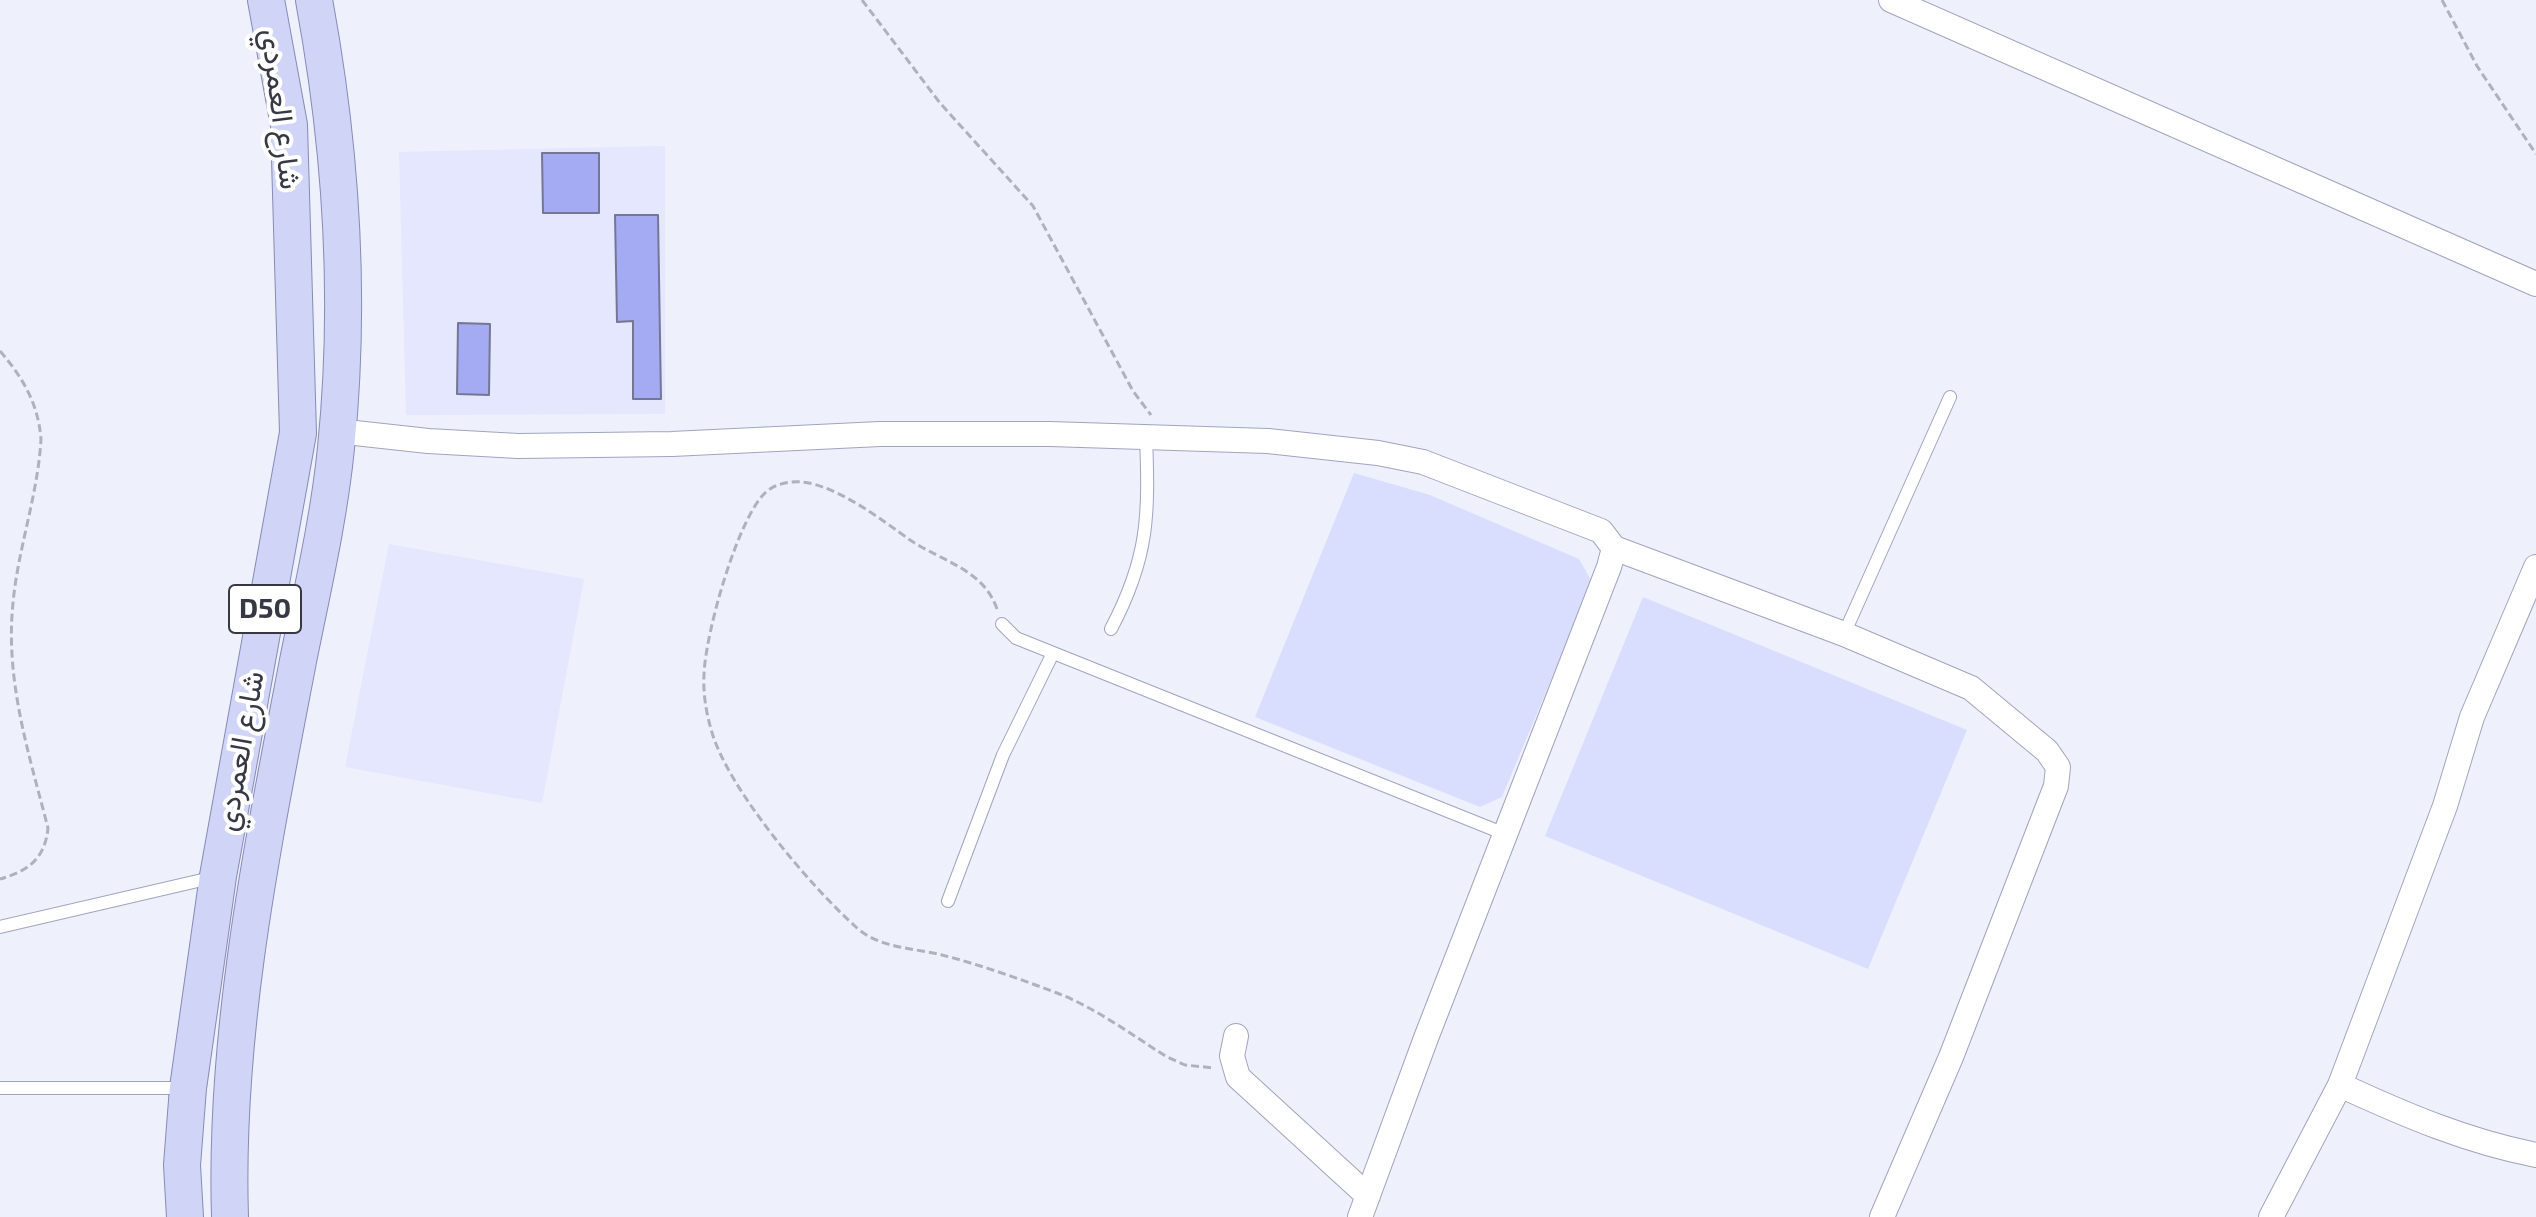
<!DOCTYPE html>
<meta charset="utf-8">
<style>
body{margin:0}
canvas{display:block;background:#eef0fc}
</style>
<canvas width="2536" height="1217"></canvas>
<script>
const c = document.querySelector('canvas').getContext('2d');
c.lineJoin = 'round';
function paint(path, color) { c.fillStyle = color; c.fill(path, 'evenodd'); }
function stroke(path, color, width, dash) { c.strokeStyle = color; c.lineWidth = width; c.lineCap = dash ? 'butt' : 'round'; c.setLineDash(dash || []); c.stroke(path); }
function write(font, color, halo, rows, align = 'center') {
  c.font = font + ' "Exo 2",Vazirmatn,sans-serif'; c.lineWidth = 8; c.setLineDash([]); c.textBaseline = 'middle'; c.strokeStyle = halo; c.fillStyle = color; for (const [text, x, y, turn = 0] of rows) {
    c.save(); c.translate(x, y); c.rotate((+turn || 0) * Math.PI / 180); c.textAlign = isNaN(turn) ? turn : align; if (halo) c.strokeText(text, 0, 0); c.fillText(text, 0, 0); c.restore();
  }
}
paint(new Path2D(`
 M 665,146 L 665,414 L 406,415 L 399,152 Z
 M 389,544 L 584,579 L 542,803 L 345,767 Z`), '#e4e7fe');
paint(new Path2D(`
 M 1354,473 L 1430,495 L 1579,559 L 1592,582 L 1502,797 L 1480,807 L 1255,717 Z
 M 1643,597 L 1967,730 L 1868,969 L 1545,836 Z`), '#d9deff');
const building = new Path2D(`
 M 542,153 L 599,153 L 599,213 L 543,213 Z
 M 615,215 L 658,215 L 661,399 L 633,399 L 633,321 L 617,322 Z
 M 458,323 L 490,324 L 489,395 L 457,394 Z`);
paint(building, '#a4abf2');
stroke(building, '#737792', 2);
const service = new Path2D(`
 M 1002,624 L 1016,638 L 1505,834
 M 1111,629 C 1149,557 1149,515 1146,436
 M 1844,634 L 1950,397
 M 948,901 L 1003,755 L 1053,653
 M 0,927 L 215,877
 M 0,1088 L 185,1088`);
const minor = new Path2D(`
 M 1891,0 L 2536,284
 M 337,431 L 428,441 L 518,446 L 672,444 L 880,434 L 1050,434 L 1268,441 L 1378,453 L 1423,462 L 1601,531 L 1614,548 L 1609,567 L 1426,1038 L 1360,1217
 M 1614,548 L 1844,634 L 1971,688 L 2047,751 L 2058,767 L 2056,786 L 1951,1057 L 1882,1217
 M 1236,1036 L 1232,1056 L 1238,1077 L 1368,1196
 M 2340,1085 C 2405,1115 2466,1141 2536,1155
 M 2271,1217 L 2340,1085 L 2445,806 L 2472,717 L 2536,567`);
const primary = new Path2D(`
 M 185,1217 L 182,1165 L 188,1088 L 218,876 L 298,433 L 289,125 L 266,0
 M 230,1217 C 224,1030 263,844 298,661 C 312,591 329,519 336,448 C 351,300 341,146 314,0`);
stroke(service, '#a0a4c0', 14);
stroke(minor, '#a0a4c0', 26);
stroke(primary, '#868bb4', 38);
stroke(new Path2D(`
 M 862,0 L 940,103 L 1033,206 L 1133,391 L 1151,415
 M 2442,0 L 2477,66 L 2536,154
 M 0,351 C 23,378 38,403 41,439 C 38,495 18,548 13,603 C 5,681 29,754 48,828 C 45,858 29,871 0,879
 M 997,609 C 983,569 943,562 910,540 C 882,520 828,478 792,482 C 782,483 772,486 765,493 C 737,520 705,635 704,675 C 703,693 706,712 711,729 C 726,787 811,887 857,928 C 879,948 914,948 942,955 C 981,965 1020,979 1057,993 C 1096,1008 1132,1035 1167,1057 L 1185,1065 L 1214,1068`), '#afb1bd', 3, [8, 4]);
stroke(service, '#fff', 12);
stroke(minor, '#fff', 24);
stroke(primary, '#d0d4f6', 36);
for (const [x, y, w] of [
 [265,609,72]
]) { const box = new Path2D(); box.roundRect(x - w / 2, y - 24, w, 48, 6); c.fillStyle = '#fff'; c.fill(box); stroke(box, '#373844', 2); }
write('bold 28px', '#373844', null, [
 ["D50",265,609]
]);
write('30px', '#373844', '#fff', [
 ["شارع العمردي",281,109,83],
 ["شارع العمردي",240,751,-80]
]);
</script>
